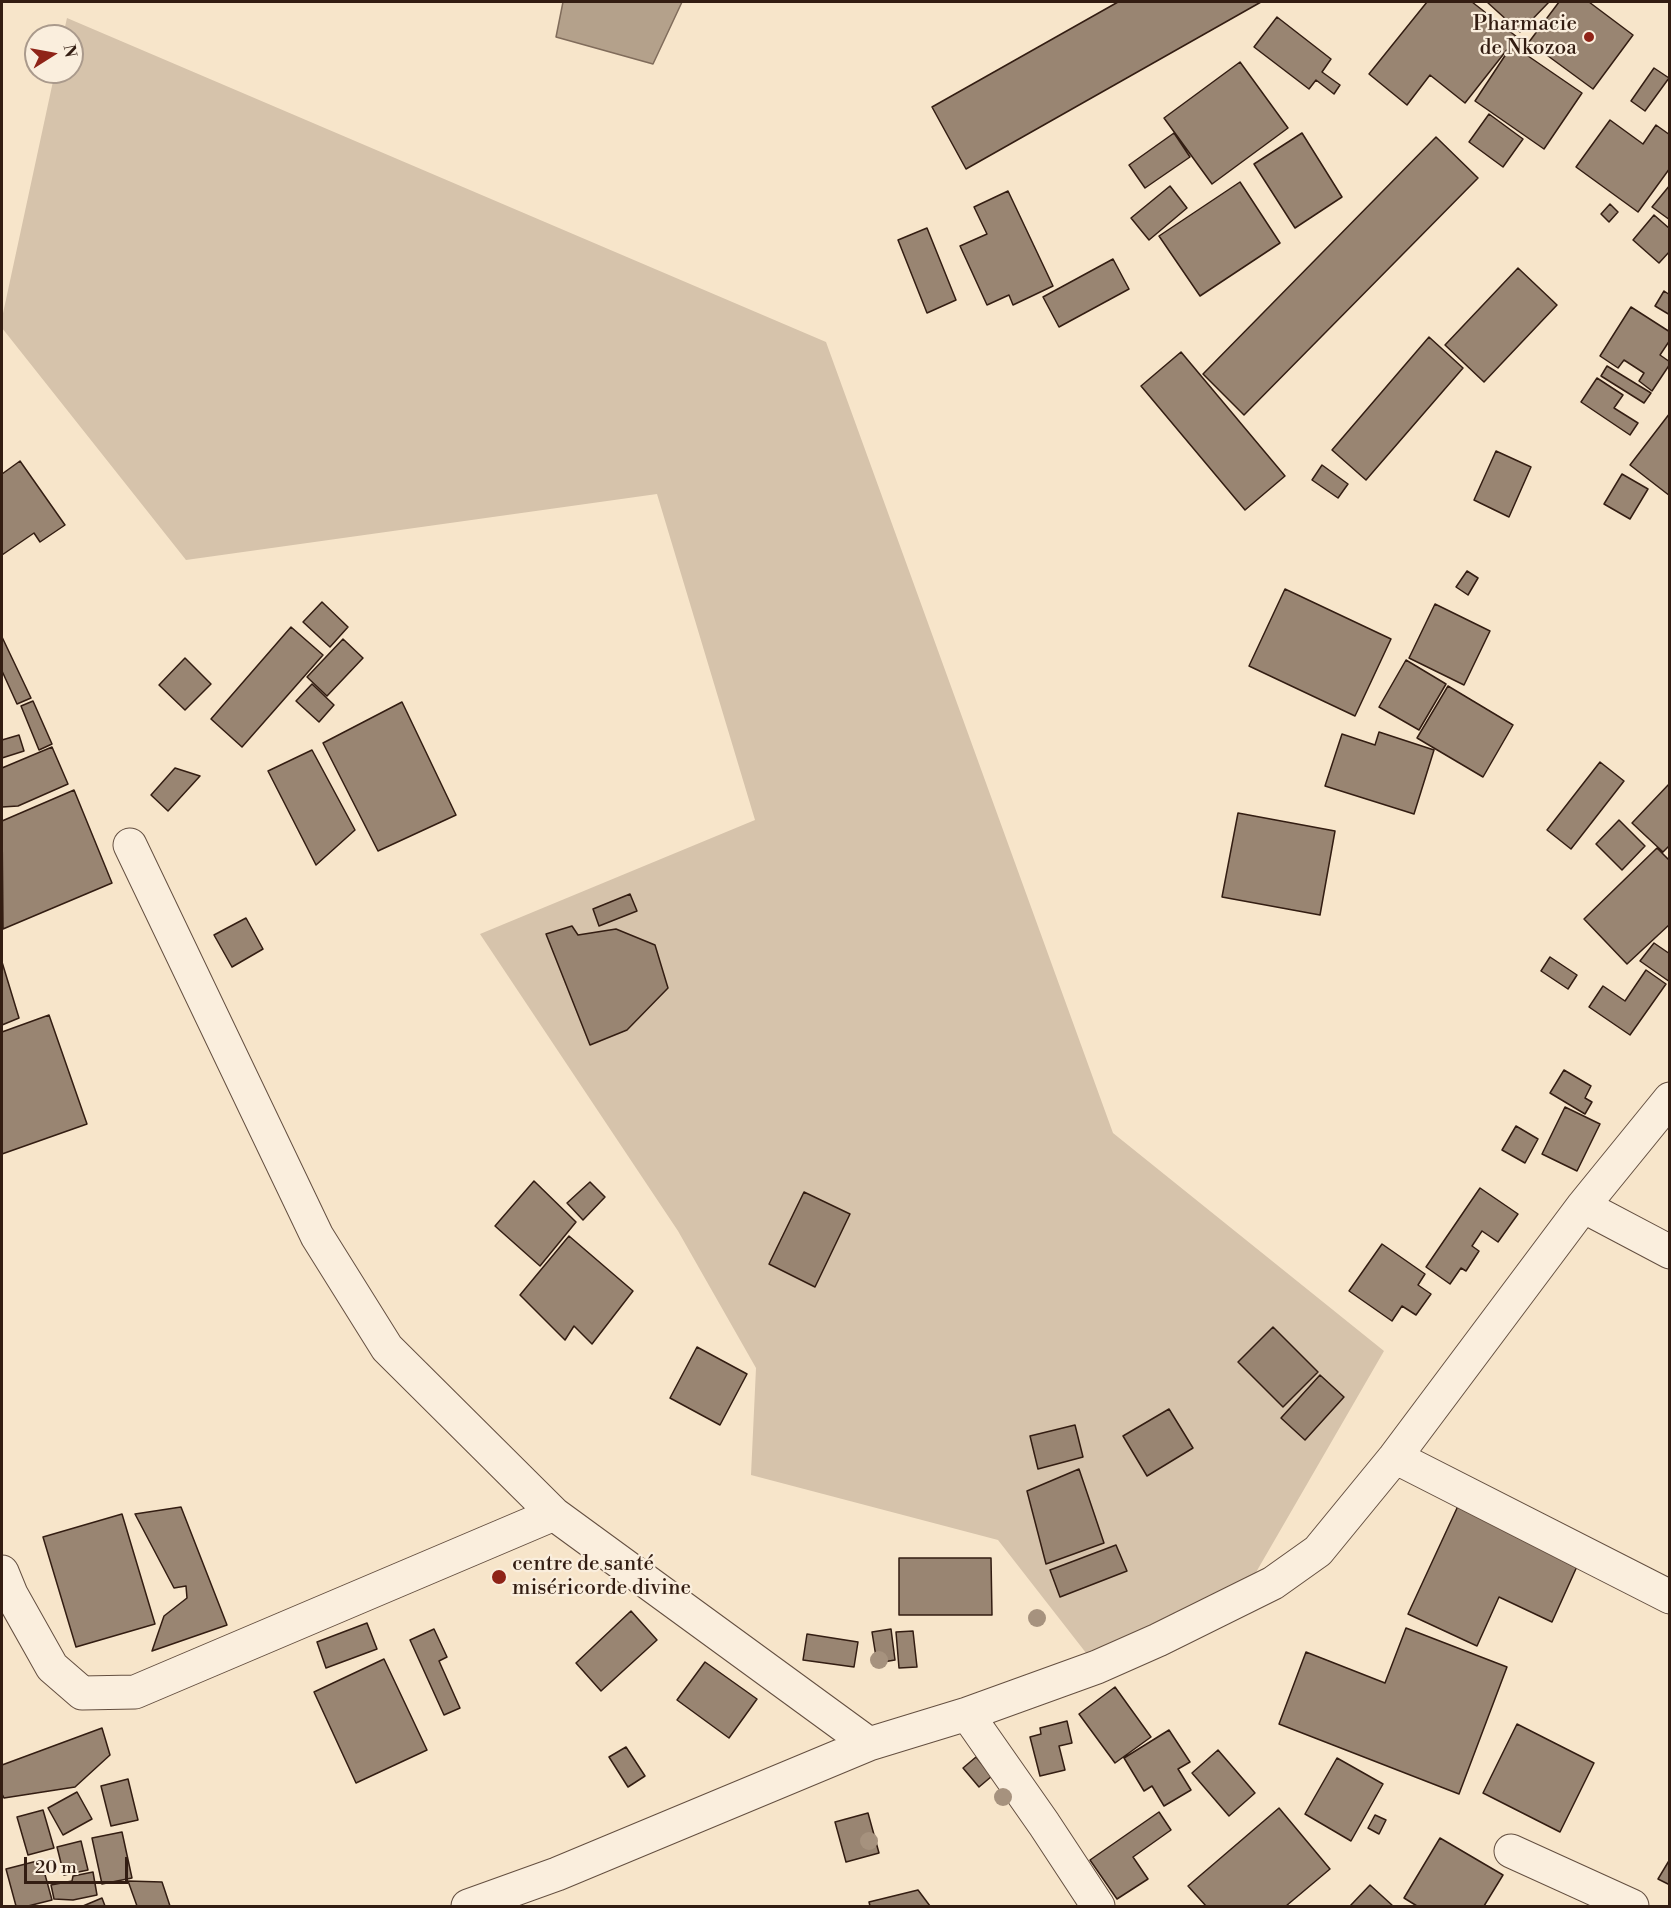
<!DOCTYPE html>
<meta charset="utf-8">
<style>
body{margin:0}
#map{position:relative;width:1671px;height:1908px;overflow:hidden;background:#f7e5ca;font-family:"Libre Bodoni",serif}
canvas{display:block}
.frame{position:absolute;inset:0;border:3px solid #331d12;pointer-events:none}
.north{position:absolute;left:24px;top:24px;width:60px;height:60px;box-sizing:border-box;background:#faeedd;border:2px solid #aa9a8c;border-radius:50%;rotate:79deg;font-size:16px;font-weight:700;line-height:24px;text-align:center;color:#331d12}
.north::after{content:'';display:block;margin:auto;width:21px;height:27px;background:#8f2418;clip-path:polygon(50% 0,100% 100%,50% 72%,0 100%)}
.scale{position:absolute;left:24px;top:1857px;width:104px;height:27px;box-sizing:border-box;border:3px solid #331d12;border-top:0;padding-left:8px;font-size:18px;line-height:21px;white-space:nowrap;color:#331d12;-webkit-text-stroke:4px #faeedd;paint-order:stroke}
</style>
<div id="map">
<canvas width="1671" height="1908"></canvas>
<div class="frame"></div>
<div class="north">N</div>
<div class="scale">20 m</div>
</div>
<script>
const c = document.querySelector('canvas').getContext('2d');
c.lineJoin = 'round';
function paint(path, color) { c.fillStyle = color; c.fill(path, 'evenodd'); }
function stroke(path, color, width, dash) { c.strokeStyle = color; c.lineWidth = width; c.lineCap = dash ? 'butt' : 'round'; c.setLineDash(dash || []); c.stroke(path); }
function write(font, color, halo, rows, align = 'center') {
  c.font = font + ' "Libre Bodoni",serif'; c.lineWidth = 4.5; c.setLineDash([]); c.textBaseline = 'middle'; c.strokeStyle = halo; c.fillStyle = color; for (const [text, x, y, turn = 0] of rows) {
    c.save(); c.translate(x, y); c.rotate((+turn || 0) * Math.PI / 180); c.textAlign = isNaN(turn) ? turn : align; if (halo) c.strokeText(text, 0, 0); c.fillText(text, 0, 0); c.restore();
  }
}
paint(new Path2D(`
 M 67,18 L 826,342 L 1113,1133 L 1384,1351 L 1229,1619 L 1097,1667 L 998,1540 L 751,1475 L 756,1368 L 678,1231 L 480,934 L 755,820 L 657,494 L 186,560 L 2,328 L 2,318 L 55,72 L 72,72 L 72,36 L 63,36 Z`), '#d6c3ab');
const water = new Path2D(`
 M 563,2 L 682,2 L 653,64 L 556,37 Z`);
paint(water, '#b4a18b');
stroke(water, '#806c5b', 1.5);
const building = new Path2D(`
 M 1118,2 L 1261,2 L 966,169 L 932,107 Z
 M 1427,2 L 1472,2 L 1517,37 L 1465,103 L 1430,75 L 1407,105 L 1369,74 Z
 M 1487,2 L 1549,2 L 1520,32 Z
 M 1559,2 L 1589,2 L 1633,35 L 1593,89 L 1529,42 Z
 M 1277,17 L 1331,59 L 1322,72 L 1340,85 L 1334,94 L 1316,80 L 1309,89 L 1254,47 Z
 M 1512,45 L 1582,93 L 1544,149 L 1475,101 Z
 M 1240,62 L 1288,128 L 1212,184 L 1164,118 Z
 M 1654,68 L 1669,78 L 1645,111 L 1631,101 Z
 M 1489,114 L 1523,139 L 1503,167 L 1469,142 Z
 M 1610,120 L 1643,144 L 1656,125 L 1670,135 L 1670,168 L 1638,212 L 1576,167 Z
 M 1174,133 L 1190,157 L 1145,188 L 1129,165 Z
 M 1302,133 L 1342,197 L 1295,228 L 1254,164 Z
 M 1436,137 L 1478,178 L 1244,415 L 1203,374 Z
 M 1240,182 L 1280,243 L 1200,296 L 1159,236 Z
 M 1670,185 L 1670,220 L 1652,207 Z
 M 1170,186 L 1187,208 L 1149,240 L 1131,218 Z
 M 1008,191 L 1053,286 L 1013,305 L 1009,295 L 987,305 L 960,246 L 987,234 L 974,207 Z
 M 1610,204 L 1618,212 L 1609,222 L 1601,214 Z
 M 1654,215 L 1670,229 L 1670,251 L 1659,263 L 1633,240 Z
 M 927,228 L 956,300 L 927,313 L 898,240 Z
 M 1113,259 L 1129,289 L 1059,327 L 1043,297 Z
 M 1518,268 L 1557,305 L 1484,382 L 1445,345 Z
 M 1664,291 L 1670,295 L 1670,315 L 1655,306 Z
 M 1631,307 L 1670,332 L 1670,340 L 1660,355 L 1670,362 L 1670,364 L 1652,391 L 1639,381 L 1644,373 L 1624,360 L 1618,368 L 1600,356 Z
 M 1429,337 L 1463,368 L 1366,480 L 1332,450 Z
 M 1181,352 L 1285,476 L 1245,510 L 1141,386 Z
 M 1607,366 L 1651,393 L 1644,403 L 1601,376 Z
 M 1597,378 L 1623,395 L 1614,408 L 1638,423 L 1630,435 L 1581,402 Z
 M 1670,413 L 1670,496 L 1630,465 Z
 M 1496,451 L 1531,467 L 1509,517 L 1474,500 Z
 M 20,461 L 65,525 L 40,542 L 34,533 L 2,555 L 2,474 Z
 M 1322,465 L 1348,484 L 1338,498 L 1312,480 Z
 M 1622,474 L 1648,489 L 1630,519 L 1604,504 Z
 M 1467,571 L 1478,578 L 1468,595 L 1456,587 Z
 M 1285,589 L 1391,639 L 1355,716 L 1249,666 Z
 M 322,602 L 348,627 L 330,647 L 303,622 Z
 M 1435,604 L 1490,631 L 1464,685 L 1409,658 Z
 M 291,627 L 323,655 L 242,747 L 211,719 Z
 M 2,637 L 31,698 L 17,704 L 2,671 Z
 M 343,639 L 363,658 L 327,696 L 307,677 Z
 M 185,658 L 211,684 L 185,710 L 159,685 Z
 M 1406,660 L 1446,684 L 1419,730 L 1379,707 Z
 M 312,684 L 334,705 L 319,722 L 296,701 Z
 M 1448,686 L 1513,725 L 1483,777 L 1417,738 Z
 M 33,701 L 52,744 L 39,750 L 21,706 Z
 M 402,702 L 456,815 L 378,851 L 323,743 Z
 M 1379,732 L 1434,750 L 1414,814 L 1325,786 L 1342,734 L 1375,745 Z
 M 19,735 L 24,751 L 2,758 L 2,740 Z
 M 52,747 L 68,784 L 18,806 L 2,807 L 2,768 Z
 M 312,750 L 355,830 L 316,865 L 268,771 Z
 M 1600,762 L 1624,781 L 1571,849 L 1547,830 Z
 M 175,768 L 200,776 L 168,811 L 151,795 Z
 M 1670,783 L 1670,845 L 1663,852 L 1632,823 Z
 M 74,790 L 112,883 L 3,929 L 2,821 Z
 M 1238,813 L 1335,831 L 1320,915 L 1222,897 Z
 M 1619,820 L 1645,846 L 1622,870 L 1596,844 Z
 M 1657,848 L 1670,861 L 1670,924 L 1627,964 L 1584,919 Z
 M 630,894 L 637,911 L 599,926 L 593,909 Z
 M 246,918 L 263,949 L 232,967 L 214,935 Z
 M 572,926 L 578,935 L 616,929 L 655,945 L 668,988 L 627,1030 L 590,1045 L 546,934 Z
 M 1654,943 L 1670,954 L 1670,982 L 1640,961 Z
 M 1550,957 L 1577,975 L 1568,989 L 1541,971 Z
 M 2,962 L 19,1018 L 2,1025 Z
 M 1646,970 L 1666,984 L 1630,1035 L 1589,1007 L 1603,986 L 1625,1001 Z
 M 49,1015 L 87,1124 L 2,1154 L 2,1032 Z
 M 1564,1070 L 1591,1086 L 1585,1098 L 1592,1102 L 1585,1114 L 1550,1093 Z
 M 1565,1107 L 1600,1124 L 1577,1171 L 1542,1154 Z
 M 1516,1126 L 1538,1139 L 1525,1163 L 1502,1150 Z
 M 534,1181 L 576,1222 L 540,1266 L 495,1226 Z
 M 590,1182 L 605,1197 L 583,1220 L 567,1203 Z
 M 1480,1188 L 1518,1214 L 1498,1242 L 1482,1231 L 1472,1246 L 1479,1251 L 1466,1271 L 1461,1268 L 1450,1284 L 1426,1267 Z
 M 804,1192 L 850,1214 L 815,1287 L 769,1264 Z
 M 569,1236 L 633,1291 L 592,1344 L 574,1326 L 565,1340 L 520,1295 Z
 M 1382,1244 L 1425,1274 L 1418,1285 L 1431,1294 L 1416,1315 L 1402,1306 L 1392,1321 L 1349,1291 Z
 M 1273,1327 L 1318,1372 L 1283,1407 L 1238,1362 Z
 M 697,1347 L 747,1374 L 720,1425 L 670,1398 Z
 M 1320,1375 L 1344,1397 L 1305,1440 L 1281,1418 Z
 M 1169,1409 L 1193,1448 L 1147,1476 L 1123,1436 Z
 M 1075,1425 L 1083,1457 L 1038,1469 L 1030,1436 Z
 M 1079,1469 L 1104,1543 L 1046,1564 L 1027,1491 Z
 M 1458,1506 L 1579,1562 L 1552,1622 L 1499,1597 L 1477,1646 L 1408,1614 Z
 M 181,1507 L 227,1625 L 152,1651 L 164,1616 L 187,1598 L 186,1586 L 174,1588 L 135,1514 Z
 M 122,1514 L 155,1624 L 76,1647 L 43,1537 Z
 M 1116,1545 L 1127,1571 L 1060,1597 L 1050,1570 Z
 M 899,1558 L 991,1558 L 992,1615 L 899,1615 Z
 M 631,1611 L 657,1640 L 601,1691 L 576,1663 Z
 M 367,1623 L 377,1649 L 326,1668 L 317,1642 Z
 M 1406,1628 L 1507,1667 L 1459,1794 L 1279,1724 L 1306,1652 L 1385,1683 Z
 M 434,1629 L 447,1657 L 439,1661 L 460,1708 L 444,1715 L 410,1640 Z
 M 891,1629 L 895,1660 L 877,1663 L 872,1632 Z
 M 913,1631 L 917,1667 L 899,1668 L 896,1632 Z
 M 807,1634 L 858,1642 L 854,1667 L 803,1660 Z
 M 384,1659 L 427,1750 L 356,1783 L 314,1692 Z
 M 705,1662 L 757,1699 L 729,1738 L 677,1700 Z
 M 1115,1687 L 1151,1737 L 1115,1763 L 1079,1714 Z
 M 1067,1721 L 1072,1743 L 1059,1746 L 1065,1770 L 1040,1776 L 1030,1737 L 1041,1734 L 1040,1728 Z
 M 1517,1724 L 1594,1763 L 1560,1832 L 1483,1793 Z
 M 102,1728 L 110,1755 L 75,1787 L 4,1798 L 2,1794 L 2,1765 Z
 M 1169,1730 L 1190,1762 L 1178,1769 L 1191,1790 L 1164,1806 L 1152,1786 L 1144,1791 L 1124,1758 Z
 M 626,1747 L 645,1776 L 628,1787 L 609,1757 Z
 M 1218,1750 L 1255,1793 L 1229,1816 L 1192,1773 Z
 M 976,1757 L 992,1776 L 979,1787 L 963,1768 Z
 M 1337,1758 L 1383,1784 L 1351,1841 L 1305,1814 Z
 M 128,1779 L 138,1820 L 111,1826 L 101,1786 Z
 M 77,1792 L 92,1819 L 63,1835 L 48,1808 Z
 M 1279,1808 L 1330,1869 L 1286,1906 L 1206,1906 L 1188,1886 Z
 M 43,1810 L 54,1848 L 28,1855 L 17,1817 Z
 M 1159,1812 L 1171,1830 L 1133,1857 L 1148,1879 L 1117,1899 L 1090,1860 Z
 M 868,1813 L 879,1853 L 846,1862 L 835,1822 Z
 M 1375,1815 L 1386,1820 L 1379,1834 L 1368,1828 Z
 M 122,1832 L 132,1878 L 102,1884 L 92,1838 Z
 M 1440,1838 L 1503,1875 L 1484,1906 L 1417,1906 L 1404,1898 Z
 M 81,1841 L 88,1870 L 64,1875 L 57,1847 Z
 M 1670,1859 L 1670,1885 L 1658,1879 Z
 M 41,1860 L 52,1900 L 28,1906 L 16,1906 L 6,1869 Z
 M 93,1872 L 97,1895 L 73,1900 L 54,1899 L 51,1885 L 72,1881 L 73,1876 Z
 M 128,1881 L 162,1882 L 170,1906 L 137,1906 Z
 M 1370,1885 L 1393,1906 L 1350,1906 Z
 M 918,1890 L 930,1906 L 870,1906 L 869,1902 Z
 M 102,1898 L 105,1906 L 83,1906 Z`);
paint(building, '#998572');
stroke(building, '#331d12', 1.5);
const minor = new Path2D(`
 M 130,845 L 317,1236 L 387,1348 L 554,1514 L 869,1744
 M 1583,1206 L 1670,1252
 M 1395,1457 L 1670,1597
 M 2,1572 L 11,1594 L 52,1667 L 82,1693 L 135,1692 L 554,1514
 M 967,1714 L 1044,1824 L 1098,1906
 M 1511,1851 L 1632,1906
 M 468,1906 L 557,1874 L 869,1744 L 967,1714 L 1097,1667 L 1158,1640 L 1273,1583 L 1318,1551 L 1395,1457 L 1583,1206 L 1670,1099`);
stroke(minor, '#644f40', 35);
stroke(minor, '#faeedd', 33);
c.fillStyle = '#a6927e';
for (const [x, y] of [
 [1037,1618],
 [879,1660],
 [1003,1797],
 [869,1841]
]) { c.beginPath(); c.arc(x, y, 9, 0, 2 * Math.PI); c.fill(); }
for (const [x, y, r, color] of [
 [1589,37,6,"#8f2418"],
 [499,1577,8,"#8f2418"]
]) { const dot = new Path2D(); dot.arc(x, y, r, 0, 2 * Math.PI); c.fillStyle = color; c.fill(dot); stroke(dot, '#faeedd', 2); }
write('21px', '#331d12', '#faeedd', [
 ["Pharmacie",1577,25],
 ["de Nkozoa",1577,49],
 ["centre de santé",512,1565,"left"],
 ["miséricorde divine",512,1589,"left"]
], 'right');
</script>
